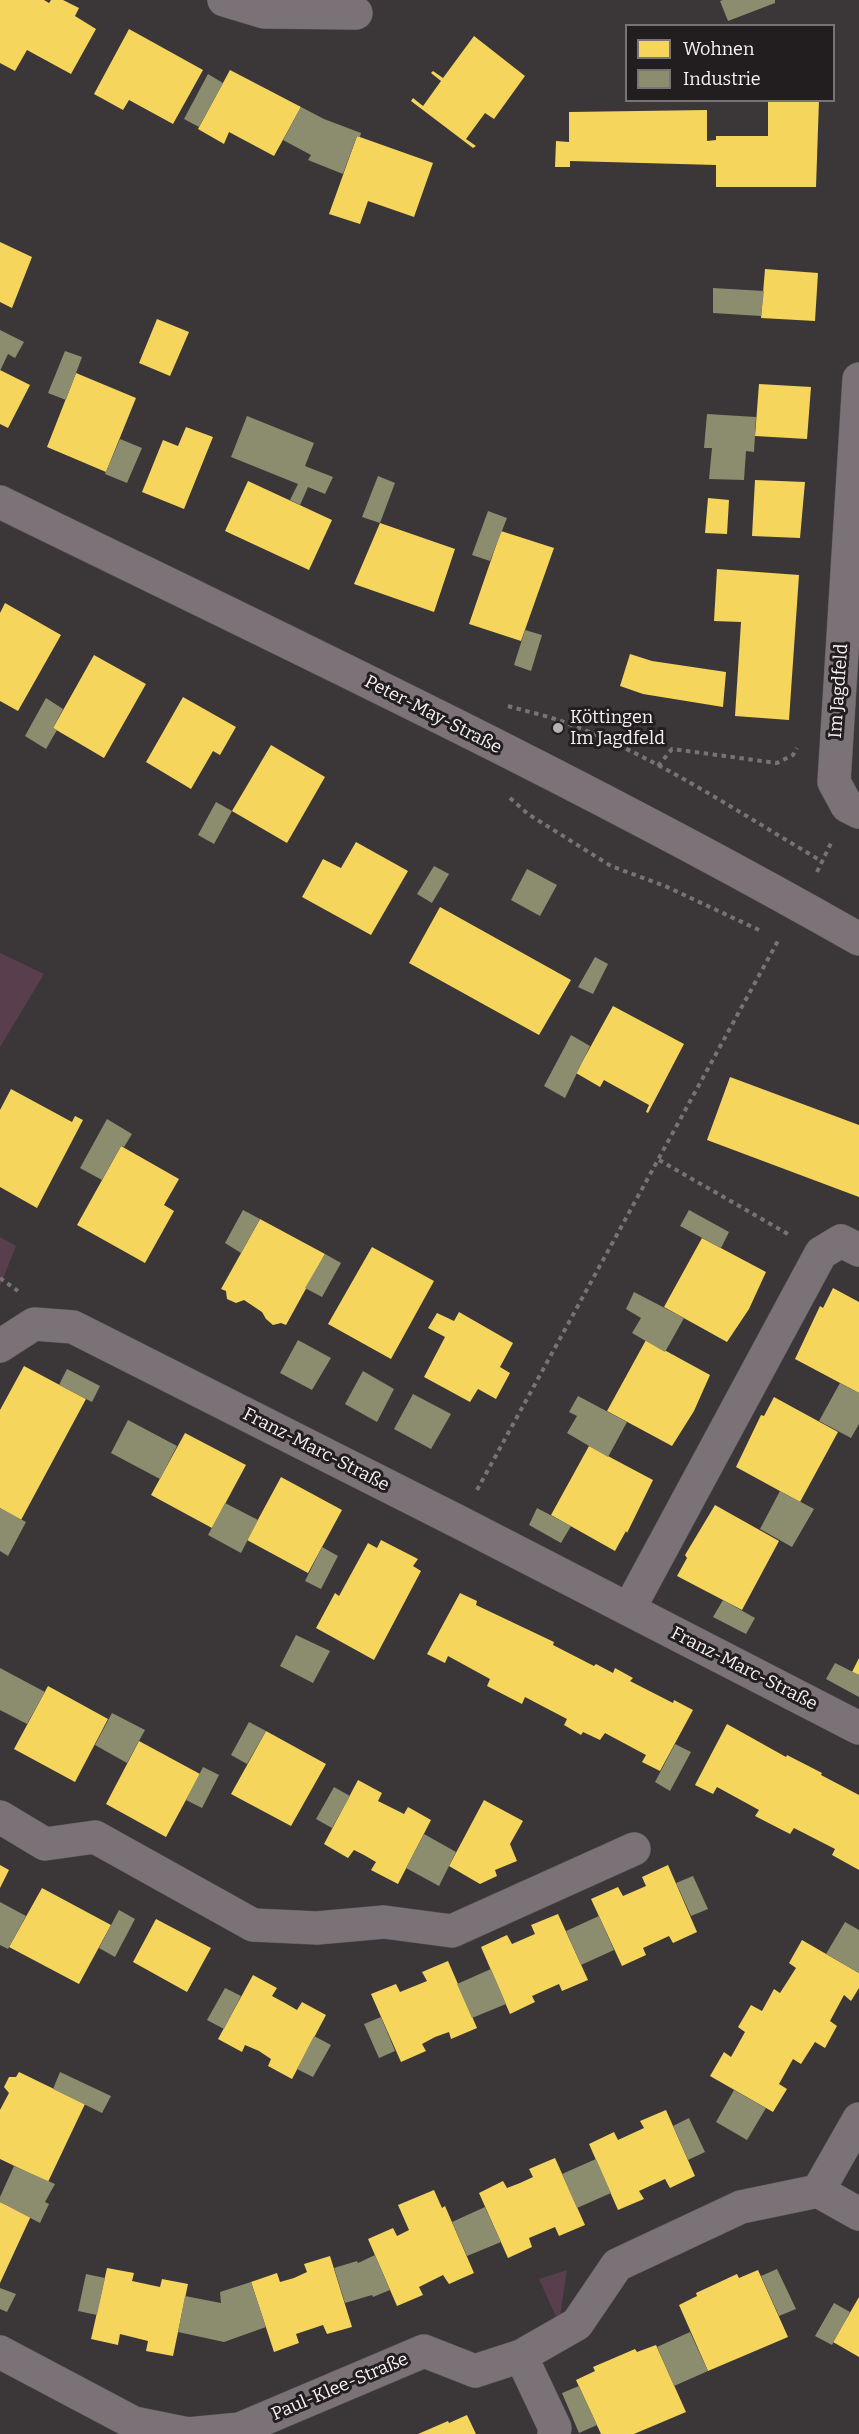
<!DOCTYPE html>
<meta charset="utf-8">
<style>
body{margin:0}
#map{position:relative;width:859px;height:2434px;overflow:hidden;background:#3b3739;font-family:Bitter,serif}
canvas{display:block}
.legend{position:absolute;left:625px;top:24px;width:210px;height:78px;box-sizing:border-box;background:#221e20;border:2px solid #787375;margin:0;padding:8px 10px;list-style:none;font-size:18px;color:#f8f2f5}
.legend li{display:flex;align-items:center;gap:12px;height:30px}
.legend b{width:30px;border:2px solid #787375}
</style>
<div id="map">
<canvas width="859" height="2434"></canvas>
<ul class="legend">
<li><b style="height:16px;background:#f6d55c"></b>Wohnen</li>
<li><b style="height:16px;background:#8c8c6e"></b>Industrie</li>
</ul>
</div>
<script>
const c = document.querySelector('canvas').getContext('2d');
c.lineJoin = 'round';
function paint(path, color) { c.fillStyle = color; c.fill(path, 'evenodd'); }
function stroke(path, color, width, dash) { c.strokeStyle = color; c.lineWidth = width; c.lineCap = dash ? 'butt' : 'round'; c.setLineDash(dash || []); c.stroke(path); }
function write(font, color, halo, rows, align = 'center') {
  c.font = font + ' Bitter,serif'; c.lineWidth = 6; c.setLineDash([]); c.textBaseline = 'middle'; c.strokeStyle = halo; c.fillStyle = color; for (const [text, x, y, turn = 0] of rows) {
    c.save(); c.translate(x, y); c.rotate((+turn || 0) * Math.PI / 180); c.textAlign = isNaN(turn) ? turn : align; if (halo) c.strokeText(text, 0, 0); c.fillText(text, 0, 0); c.restore();
  }
}
paint(new Path2D(`
 M 0,953 L 44,974 L 0,1047 Z
 M 0,1237 L 16,1246 L 0,1286 Z
 M 567,2270 L 559,2323 L 539,2279 Z`), '#593e4e');
paint(new Path2D(`
 M 0,0 L 44,0 L 49,3 L 51,0 L 63,0 L 79,8 L 75,16 L 96,29 L 71,74 L 27,50 L 15,71 L 0,63 Z
 M 129,29 L 203,70 L 173,124 L 129,100 L 123,110 L 94,94 Z
 M 474,36 L 525,76 L 494,119 L 485,113 L 466,139 L 476,146 L 473,148 L 411,101 L 413,98 L 423,106 L 441,81 L 431,73 L 433,71 L 443,78 Z
 M 230,70 L 301,107 L 274,156 L 229,132 L 224,144 L 198,129 Z
 M 768,100 L 819,100 L 816,187 L 716,187 L 716,165 L 570,161 L 570,167 L 555,167 L 556,141 L 569,142 L 569,112 L 707,110 L 707,141 L 716,140 L 716,136 L 768,136 Z
 M 357,136 L 433,163 L 414,217 L 368,201 L 360,224 L 329,214 Z
 M 0,242 L 32,257 L 12,308 L 0,302 Z
 M 765,269 L 818,273 L 815,321 L 761,318 Z
 M 157,319 L 189,332 L 170,376 L 139,363 Z
 M 0,370 L 30,385 L 8,428 L 0,424 Z
 M 76,373 L 136,398 L 106,472 L 47,447 Z
 M 759,384 L 811,387 L 807,439 L 755,436 Z
 M 186,427 L 213,437 L 184,509 L 142,492 L 163,440 L 178,446 Z
 M 755,480 L 805,482 L 800,538 L 752,536 Z
 M 248,481 L 332,520 L 309,570 L 225,531 Z
 M 708,498 L 729,500 L 727,534 L 705,533 Z
 M 380,523 L 455,549 L 434,612 L 354,584 Z
 M 501,531 L 554,548 L 521,641 L 469,624 Z
 M 717,569 L 799,575 L 789,720 L 735,716 L 741,622 L 714,621 Z
 M 5,603 L 61,635 L 18,711 L 0,701 L 0,613 Z
 M 630,654 L 652,661 L 726,672 L 723,707 L 643,694 L 620,686 Z
 M 94,655 L 146,684 L 104,758 L 53,728 Z
 M 183,697 L 236,727 L 220,755 L 213,751 L 191,789 L 146,762 Z
 M 271,745 L 325,777 L 287,843 L 232,811 Z
 M 356,842 L 408,871 L 371,935 L 302,897 L 323,859 L 341,868 Z
 M 440,907 L 571,980 L 539,1035 L 409,963 Z
 M 613,1006 L 684,1044 L 648,1113 L 646,1112 L 649,1105 L 604,1080 L 600,1087 L 576,1073 Z
 M 730,1077 L 859,1125 L 859,1197 L 707,1140 Z
 M 11,1089 L 72,1122 L 75,1116 L 83,1120 L 37,1208 L 0,1187 L 0,1110 Z
 M 121,1146 L 179,1179 L 164,1205 L 174,1211 L 145,1263 L 77,1225 Z
 M 260,1219 L 325,1254 L 286,1325 L 281,1323 L 273,1325 L 266,1319 L 262,1312 L 244,1300 L 236,1303 L 227,1299 L 226,1291 L 221,1289 Z
 M 702,1238 L 766,1272 L 749,1309 L 727,1342 L 664,1307 Z
 M 372,1247 L 434,1281 L 391,1359 L 328,1324 Z
 M 833,1288 L 859,1302 L 859,1393 L 795,1359 L 820,1306 L 823,1308 Z
 M 459,1312 L 513,1343 L 500,1367 L 510,1373 L 496,1399 L 478,1389 L 470,1402 L 424,1377 L 445,1337 L 428,1328 L 437,1313 L 454,1321 Z
 M 646,1340 L 710,1375 L 694,1411 L 672,1446 L 607,1411 Z
 M 24,1366 L 86,1399 L 21,1520 L 0,1508 L 0,1410 Z
 M 774,1397 L 838,1432 L 800,1502 L 736,1467 L 761,1415 L 764,1416 Z
 M 185,1433 L 246,1465 L 212,1528 L 151,1495 Z
 M 589,1446 L 653,1480 L 627,1533 L 626,1531 L 615,1551 L 551,1515 Z
 M 281,1477 L 342,1510 L 308,1573 L 247,1540 Z
 M 715,1505 L 779,1541 L 742,1610 L 677,1576 L 687,1558 L 685,1555 Z
 M 381,1540 L 418,1559 L 413,1566 L 421,1571 L 374,1660 L 316,1628 L 335,1593 L 339,1596 L 368,1543 L 377,1548 Z
 M 460,1593 L 477,1601 L 476,1605 L 554,1642 L 553,1645 L 594,1666 L 596,1664 L 613,1673 L 615,1668 L 633,1678 L 630,1681 L 673,1703 L 674,1700 L 693,1710 L 660,1771 L 642,1762 L 646,1755 L 605,1733 L 600,1740 L 583,1732 L 581,1735 L 564,1725 L 567,1719 L 525,1697 L 522,1704 L 487,1686 L 490,1679 L 448,1656 L 445,1663 L 427,1654 Z
 M 859,1658 L 859,1675 L 852,1672 Z
 M 48,1686 L 108,1719 L 75,1782 L 14,1749 Z
 M 727,1724 L 786,1757 L 787,1755 L 822,1773 L 821,1775 L 859,1795 L 859,1870 L 832,1855 L 835,1849 L 794,1828 L 790,1834 L 755,1816 L 759,1810 L 717,1787 L 713,1794 L 695,1785 Z
 M 266,1731 L 326,1764 L 291,1826 L 231,1794 Z
 M 139,1741 L 200,1774 L 166,1837 L 106,1804 Z
 M 358,1780 L 382,1793 L 378,1801 L 404,1814 L 408,1807 L 431,1820 L 398,1884 L 371,1870 L 376,1862 L 364,1855 L 354,1850 L 348,1858 L 324,1844 Z
 M 484,1800 L 523,1821 L 510,1844 L 517,1861 L 495,1870 L 497,1876 L 480,1884 L 449,1866 Z
 M 0,1865 L 9,1870 L 0,1888 Z
 M 668,1865 L 697,1932 L 673,1943 L 669,1936 L 643,1948 L 646,1955 L 622,1966 L 591,1899 L 618,1887 L 623,1896 L 646,1886 L 642,1877 Z
 M 42,1888 L 111,1925 L 79,1984 L 9,1947 Z
 M 558,1914 L 588,1980 L 562,1991 L 559,1984 L 532,1996 L 535,2002 L 510,2014 L 481,1947 L 507,1935 L 512,1944 L 535,1934 L 531,1925 Z
 M 156,1919 L 211,1948 L 187,1992 L 133,1962 Z
 M 802,1940 L 859,1973 L 859,1988 L 851,2001 L 844,1995 L 830,2021 L 837,2026 L 825,2048 L 815,2042 L 801,2064 L 793,2059 L 779,2084 L 787,2089 L 773,2112 L 710,2076 L 724,2052 L 731,2057 L 745,2032 L 738,2027 L 751,2005 L 762,2011 L 774,1989 L 780,1993 L 796,1968 L 789,1963 Z
 M 448,1961 L 477,2028 L 451,2039 L 449,2032 L 435,2037 L 422,2044 L 426,2051 L 401,2062 L 371,1994 L 396,1984 L 400,1992 L 427,1981 L 422,1972 Z
 M 253,1975 L 277,1988 L 272,1996 L 285,2003 L 297,2010 L 302,2002 L 326,2015 L 292,2079 L 268,2066 L 271,2059 L 259,2051 L 245,2045 L 242,2052 L 218,2039 Z
 M 19,2072 L 85,2104 L 48,2182 L 0,2159 L 0,2110 L 9,2093 L 4,2087 L 9,2077 L 16,2077 Z
 M 666,2110 L 695,2176 L 670,2188 L 665,2179 L 639,2191 L 644,2199 L 618,2210 L 589,2144 L 614,2132 L 618,2140 L 644,2128 L 640,2121 Z
 M 555,2158 L 585,2225 L 559,2236 L 555,2227 L 529,2238 L 532,2247 L 508,2258 L 479,2193 L 503,2181 L 507,2188 L 520,2183 L 533,2177 L 529,2169 Z
 M 434,2190 L 442,2208 L 445,2206 L 474,2273 L 449,2284 L 443,2275 L 419,2287 L 423,2295 L 397,2306 L 368,2239 L 393,2228 L 397,2236 L 409,2230 L 398,2205 Z
 M 0,2202 L 31,2216 L 0,2283 Z
 M 330,2256 L 352,2327 L 327,2334 L 323,2325 L 296,2334 L 299,2343 L 274,2352 L 251,2282 L 277,2273 L 280,2282 L 294,2278 L 307,2272 L 304,2264 Z
 M 107,2268 L 134,2273 L 132,2281 L 160,2287 L 162,2279 L 188,2284 L 173,2356 L 146,2351 L 148,2341 L 120,2334 L 118,2345 L 91,2339 Z
 M 758,2270 L 788,2337 L 708,2371 L 679,2305 L 697,2296 L 696,2293 L 737,2274 L 739,2278 Z
 M 859,2297 L 859,2357 L 833,2342 Z
 M 656,2345 L 686,2412 L 634,2434 L 601,2434 L 576,2380 L 595,2371 L 593,2367 L 635,2349 L 637,2352 Z
 M 467,2415 L 476,2434 L 418,2434 L 448,2421 L 449,2423 Z`), '#f6d55c');
paint(new Path2D(`
 M 723,0 L 775,0 L 775,3 L 728,21 L 720,1 Z
 M 208,74 L 223,83 L 199,127 L 184,119 Z
 M 301,107 L 324,119 L 361,133 L 360,137 L 357,136 L 343,174 L 308,160 L 311,155 L 283,140 Z
 M 713,288 L 764,291 L 761,316 L 713,313 Z
 M 0,330 L 24,342 L 15,358 L 8,354 L 0,371 Z
 M 65,351 L 82,357 L 66,400 L 48,393 Z
 M 707,414 L 756,417 L 754,452 L 746,451 L 744,480 L 709,479 L 712,448 L 704,448 Z
 M 247,416 L 314,443 L 305,466 L 333,477 L 325,494 L 308,487 L 300,505 L 290,500 L 298,484 L 231,457 Z
 M 120,439 L 142,448 L 127,483 L 105,474 Z
 M 378,476 L 395,483 L 380,523 L 362,517 Z
 M 488,511 L 507,518 L 490,561 L 472,555 Z
 M 525,630 L 542,635 L 531,671 L 514,665 Z
 M 46,698 L 63,709 L 53,728 L 57,730 L 46,749 L 25,736 Z
 M 216,802 L 232,811 L 214,844 L 198,835 Z
 M 434,866 L 449,874 L 432,903 L 417,894 Z
 M 527,869 L 557,885 L 540,916 L 511,900 Z
 M 595,957 L 608,964 L 593,994 L 578,987 Z
 M 571,1035 L 590,1046 L 565,1098 L 544,1086 Z
 M 107,1119 L 132,1134 L 124,1147 L 121,1146 L 102,1180 L 80,1168 Z
 M 243,1210 L 260,1219 L 241,1253 L 225,1243 Z
 M 689,1210 L 729,1232 L 721,1248 L 680,1226 Z
 M 325,1254 L 341,1263 L 322,1297 L 305,1288 Z
 M 634,1292 L 684,1318 L 665,1352 L 632,1333 L 641,1318 L 626,1309 Z
 M 298,1340 L 331,1358 L 312,1390 L 280,1373 Z
 M 67,1369 L 100,1386 L 92,1402 L 59,1385 Z
 M 363,1371 L 394,1389 L 377,1422 L 345,1404 Z
 M 840,1383 L 859,1393 L 859,1424 L 851,1438 L 819,1421 Z
 M 413,1394 L 451,1414 L 431,1449 L 394,1429 Z
 M 578,1396 L 627,1422 L 608,1457 L 567,1433 L 577,1416 L 569,1412 Z
 M 128,1420 L 177,1446 L 160,1479 L 111,1453 Z
 M 780,1491 L 814,1509 L 792,1547 L 760,1529 Z
 M 225,1503 L 258,1520 L 241,1553 L 208,1535 Z
 M 0,1508 L 26,1522 L 8,1556 L 0,1551 Z
 M 537,1508 L 571,1526 L 561,1543 L 529,1525 Z
 M 322,1547 L 338,1556 L 321,1589 L 305,1581 Z
 M 723,1600 L 755,1618 L 746,1634 L 713,1617 Z
 M 296,1635 L 330,1651 L 313,1683 L 280,1666 Z
 M 835,1663 L 859,1675 L 859,1697 L 826,1679 Z
 M 0,1668 L 45,1692 L 27,1724 L 0,1710 Z
 M 112,1713 L 145,1730 L 127,1763 L 95,1745 Z
 M 249,1722 L 266,1731 L 247,1764 L 231,1755 Z
 M 675,1744 L 691,1752 L 670,1791 L 655,1782 Z
 M 203,1767 L 219,1775 L 202,1808 L 186,1800 Z
 M 334,1787 L 350,1796 L 332,1828 L 316,1819 Z
 M 424,1834 L 456,1852 L 439,1886 L 406,1868 Z
 M 693,1876 L 708,1909 L 691,1916 L 676,1883 Z
 M 0,1902 L 26,1916 L 8,1949 L 0,1945 Z
 M 119,1910 L 135,1919 L 115,1957 L 99,1948 Z
 M 599,1916 L 614,1950 L 581,1965 L 566,1931 Z
 M 845,1922 L 859,1930 L 859,1973 L 826,1954 Z
 M 491,1969 L 506,2004 L 472,2018 L 457,1984 Z
 M 225,1988 L 241,1996 L 224,2029 L 207,2020 Z
 M 381,2017 L 395,2051 L 379,2058 L 364,2024 Z
 M 314,2036 L 331,2045 L 313,2077 L 297,2069 Z
 M 60,2072 L 111,2096 L 102,2113 L 53,2089 Z
 M 734,2090 L 766,2108 L 747,2140 L 716,2122 Z
 M 689,2118 L 705,2152 L 688,2160 L 673,2126 Z
 M 596,2159 L 611,2193 L 577,2208 L 562,2174 Z
 M 14,2166 L 55,2184 L 45,2202 L 49,2204 L 40,2223 L 0,2202 L 0,2197 Z
 M 485,2207 L 501,2242 L 467,2256 L 452,2222 Z
 M 375,2255 L 390,2290 L 373,2297 L 372,2295 L 345,2303 L 334,2268 L 357,2261 L 358,2263 Z
 M 777,2269 L 796,2309 L 779,2316 L 761,2276 Z
 M 86,2274 L 105,2278 L 97,2315 L 78,2311 Z
 M 251,2282 L 266,2327 L 224,2342 L 178,2332 L 185,2296 L 221,2303 L 220,2292 Z
 M 0,2288 L 16,2294 L 7,2312 L 0,2309 Z
 M 834,2303 L 850,2312 L 832,2345 L 815,2336 Z
 M 690,2332 L 708,2371 L 674,2386 L 657,2347 Z
 M 579,2386 L 597,2425 L 579,2433 L 562,2393 Z`), '#8c8c6e');
const minor = new Path2D(`
 M 224,0 L 264,12 L 356,13
 M 859,379 L 834,782 L 847,806 L 859,812
 M 0,1346 L 34,1324 L 73,1327 L 459,1522 L 859,1728
 M 629,1609 L 821,1253 L 841,1241 L 859,1250
 M 0,1817 L 45,1844 L 95,1837 L 253,1925 L 317,1928 L 384,1922 L 452,1931 L 634,1849
 M 818,2191 L 859,2119
 M 0,2352 L 134,2423 L 188,2434 L 240,2429 L 424,2351 L 475,2371 L 521,2356 L 577,2324 L 617,2265 L 741,2207 L 818,2191 L 859,2214
 M 521,2356 L 555,2428 L 554,2434`);
const major = new Path2D(`
 M 0,502 C 288,643 580,780 859,939`);
stroke(minor, '#585657', 34);
stroke(major, '#585657', 34);
stroke(new Path2D(`
 M 508,706 C 525,711 544,715 561,721 C 654,755 738,812 823,862
 M 658,766 L 672,749 L 777,763 L 793,755 L 797,748
 M 510,798 L 528,814 L 611,866 L 665,886 L 759,930
 M 817,872 L 832,841
 M 659,1160 L 788,1234
 M 0,1278 L 18,1291
 M 477,1490 L 779,939`), '#787275', 4, [4.5, 4.5]);
stroke(minor, '#7b7277', 33);
stroke(major, '#7c7278', 33);
for (const [x, y, r, color] of [
 [558,728,6,"#b6b1b3"]
]) { const dot = new Path2D(); dot.arc(x, y, r, 0, 2 * Math.PI); c.fillStyle = color; c.fill(dot); stroke(dot, '#221e20', 2); }
write('18px', '#f8f2f5', '#221e20', [
 ["Im Jagdfeld",839,691,-86],
 ["Peter-May-Straße",433,715,27],
 ["Franz-Marc-Straße",316,1450,27],
 ["Franz-Marc-Straße",744,1669,27],
 ["Paul-Klee-Straße",340,2387,-23]
]);
write('18px', '#f8f2f5', '#221e20', [
 ["Köttingen",570,718],
 ["Im Jagdfeld",570,739]
], 'left');
</script>
